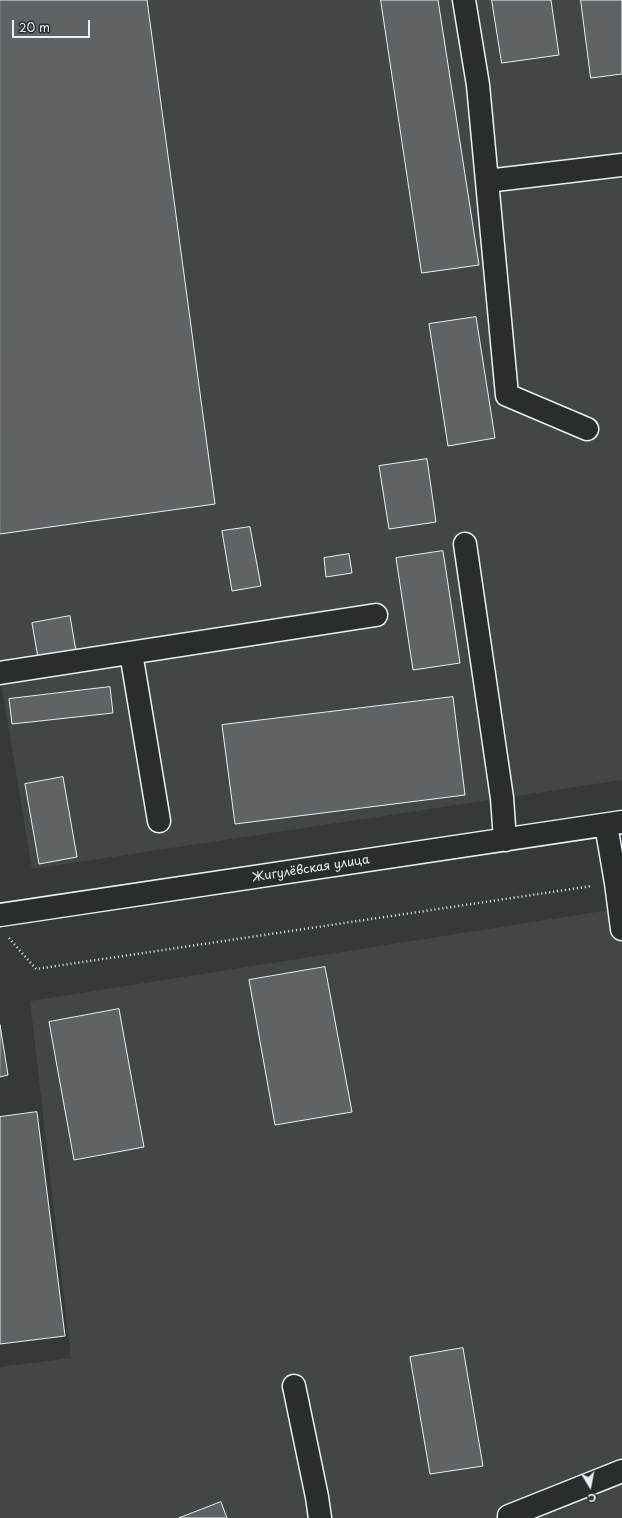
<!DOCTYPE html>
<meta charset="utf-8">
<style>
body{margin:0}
#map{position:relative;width:622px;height:1518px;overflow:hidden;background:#35393a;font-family:"Playpen Sans",sans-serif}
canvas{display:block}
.north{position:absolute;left:570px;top:1466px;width:40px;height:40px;-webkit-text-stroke:3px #2a2d2e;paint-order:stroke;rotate:170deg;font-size:11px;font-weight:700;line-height:16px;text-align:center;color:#e8f1f8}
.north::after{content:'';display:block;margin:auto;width:14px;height:18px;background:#e8f1f8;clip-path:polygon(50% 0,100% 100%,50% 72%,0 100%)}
.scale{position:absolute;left:12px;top:20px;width:78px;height:18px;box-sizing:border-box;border:2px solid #e8f1f8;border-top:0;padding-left:5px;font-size:12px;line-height:14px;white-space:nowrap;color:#e8f1f8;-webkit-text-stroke:3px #2a2d2e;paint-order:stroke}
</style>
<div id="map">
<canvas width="622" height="1518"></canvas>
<div class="north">С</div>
<div class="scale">20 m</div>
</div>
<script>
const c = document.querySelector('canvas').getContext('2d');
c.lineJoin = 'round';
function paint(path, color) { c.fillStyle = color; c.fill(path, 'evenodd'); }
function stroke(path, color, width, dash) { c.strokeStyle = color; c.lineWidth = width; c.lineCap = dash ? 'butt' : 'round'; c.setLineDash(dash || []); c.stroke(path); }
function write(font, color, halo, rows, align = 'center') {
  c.font = font + ' "Playpen Sans",sans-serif'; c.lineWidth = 3.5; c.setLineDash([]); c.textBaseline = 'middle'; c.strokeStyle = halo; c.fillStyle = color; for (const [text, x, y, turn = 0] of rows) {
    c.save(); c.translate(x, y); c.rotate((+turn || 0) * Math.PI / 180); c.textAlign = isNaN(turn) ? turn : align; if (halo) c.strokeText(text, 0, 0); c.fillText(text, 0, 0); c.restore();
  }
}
paint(new Path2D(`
 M 0,0 L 622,0 L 622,780 L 32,869 L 0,676 Z
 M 622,908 L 622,1518 L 0,1518 L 0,1367 L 71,1358 L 30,1001 Z`), '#424647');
const building = new Path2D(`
 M 0,0 L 147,0 L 215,504 L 0,534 Z
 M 381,0 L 438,0 L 479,265 L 422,273 Z
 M 492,0 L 551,0 L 559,55 L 502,63 Z
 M 581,0 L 622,0 L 622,74 L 591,78 Z
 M 476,317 L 495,438 L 448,446 L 429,324 Z
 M 427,459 L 436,522 L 389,529 L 379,466 Z
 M 250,527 L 261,586 L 232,591 L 222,531 Z
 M 443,551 L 460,663 L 413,670 L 396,558 Z
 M 349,554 L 352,573 L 326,577 L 324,558 Z
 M 70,616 L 76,651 L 38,658 L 32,623 Z
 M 110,687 L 113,713 L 12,724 L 9,699 Z
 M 453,697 L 465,795 L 235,824 L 222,725 Z
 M 63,777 L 77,857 L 39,864 L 25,784 Z
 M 325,967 L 352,1112 L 275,1125 L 249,980 Z
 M 119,1009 L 144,1147 L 74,1160 L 49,1022 Z
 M 0,1025 L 8,1075 L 0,1077 Z
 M 37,1112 L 65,1336 L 0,1344 L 0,1117 Z
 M 463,1348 L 483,1466 L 430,1474 L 410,1357 Z
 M 221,1502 L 227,1518 L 179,1518 Z`);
paint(building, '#5f6365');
stroke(building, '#e8f1f8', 1);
const minor = new Path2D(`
 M 464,0 L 478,85 L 507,395 L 587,429
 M 487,181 L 622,165
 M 465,544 L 502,798 L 505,840
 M 131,653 L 159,821
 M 0,673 L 376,615
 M 606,825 L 616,883 L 622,929
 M 0,915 L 622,822
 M 294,1386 L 317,1497 L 320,1518
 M 509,1518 L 509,1516 L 622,1471`);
stroke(minor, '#e8f1f8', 25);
stroke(new Path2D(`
 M 9,938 L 36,969 L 592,886`), '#e8f1f8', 2.5, [1, 3]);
stroke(minor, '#2a2d2e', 22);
write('12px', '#e8f1f8', '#2a2d2e', [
 ["Жигулёвская улица",311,869,-9]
]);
</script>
